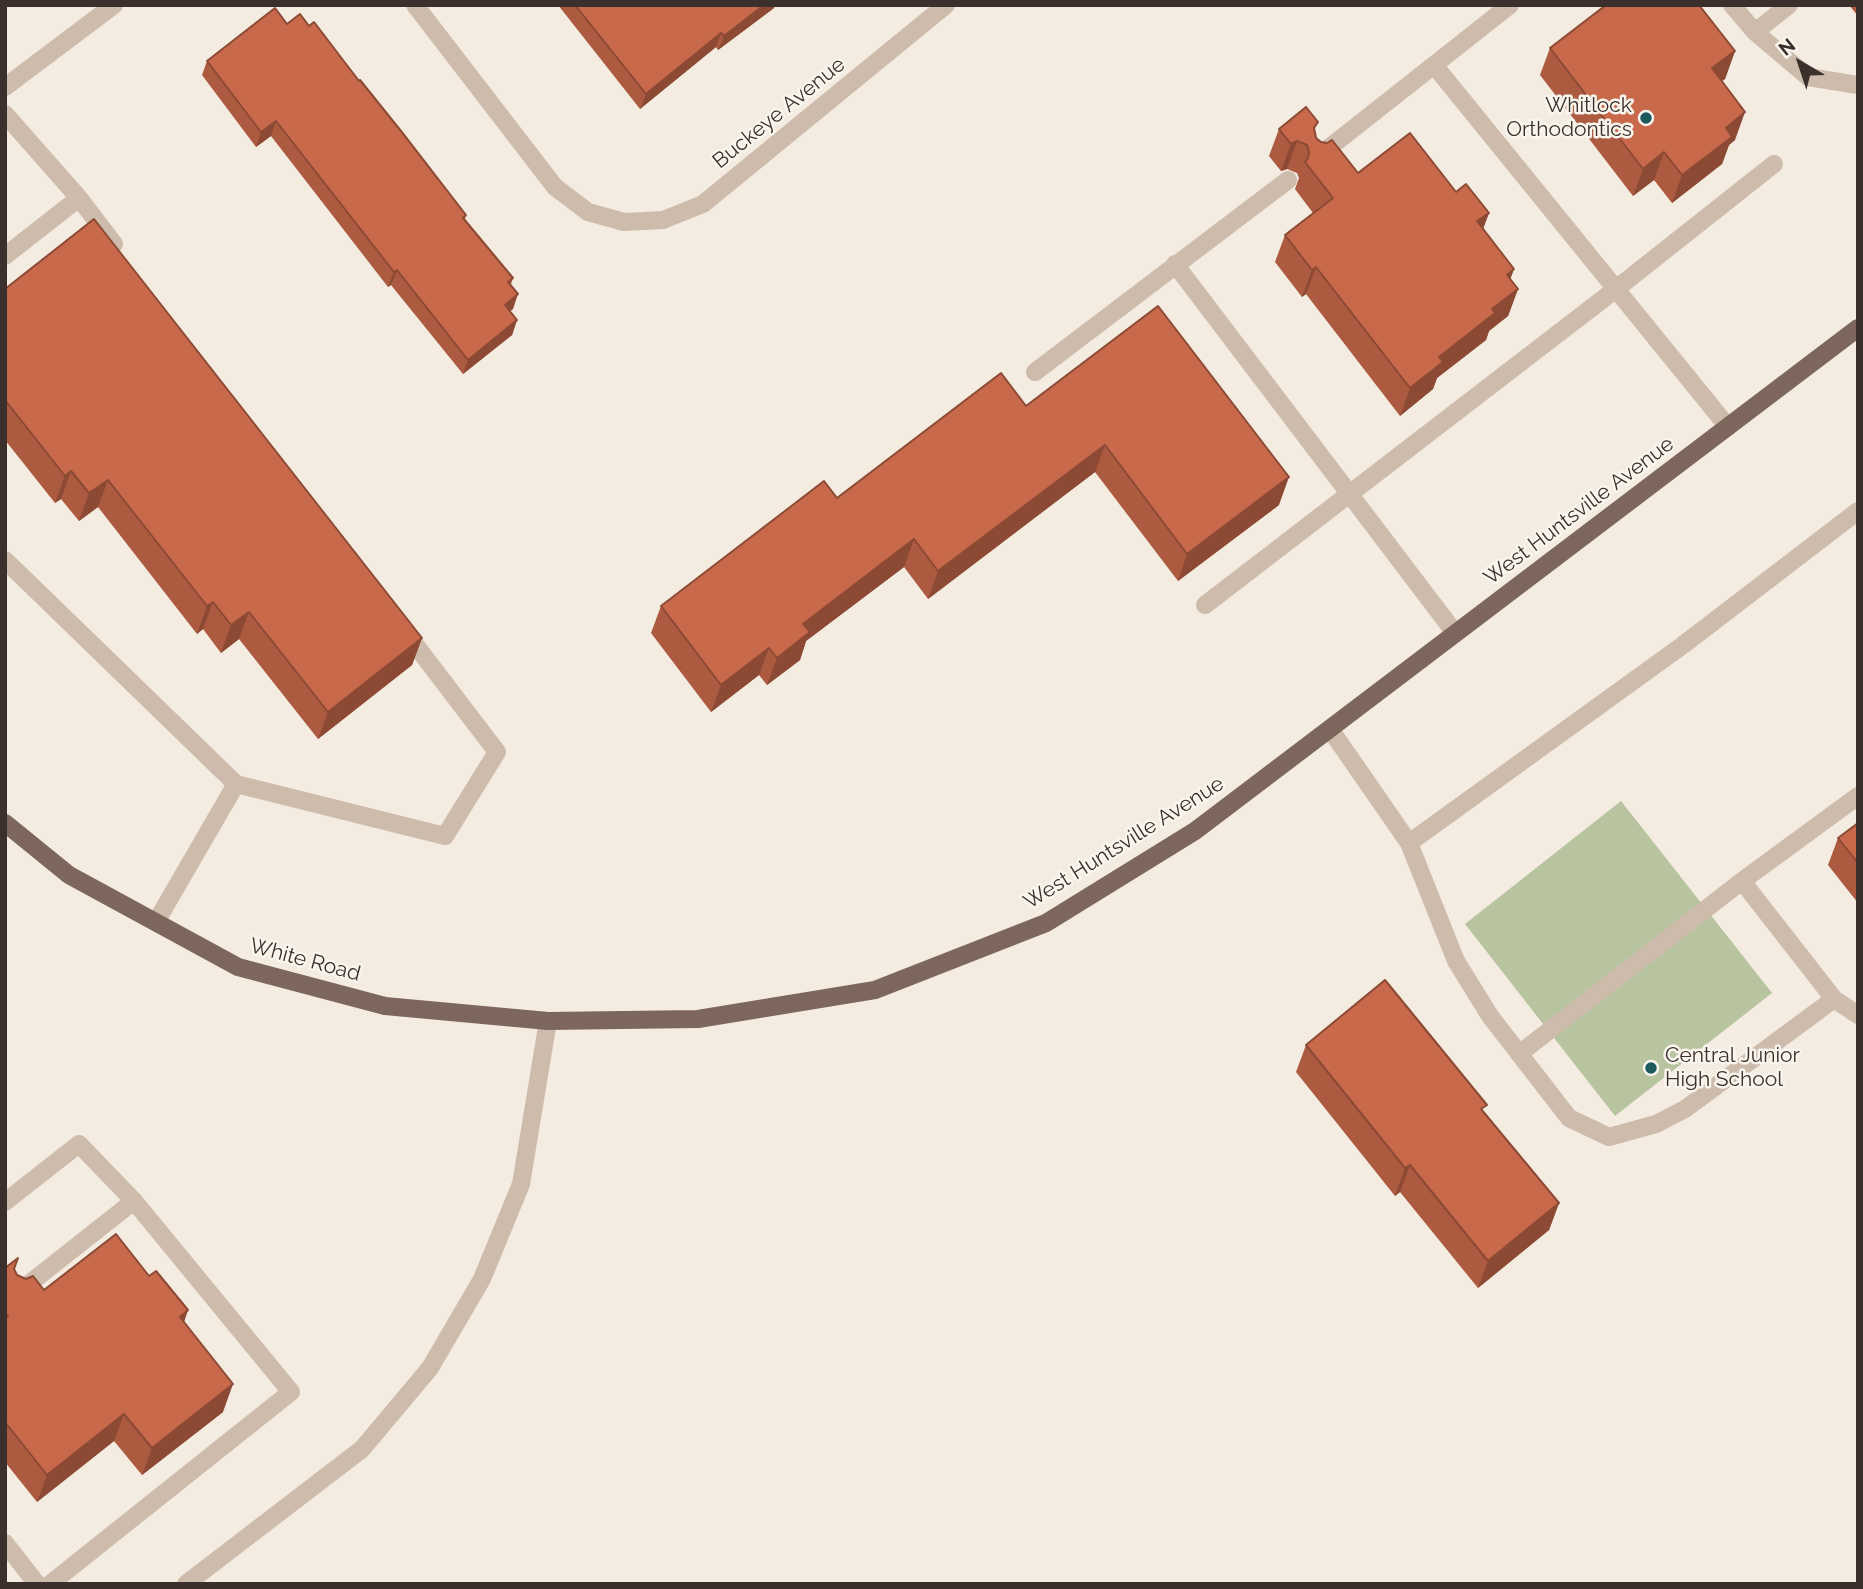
<!DOCTYPE html>
<style>
body{margin:0}
#map{position:relative;width:1863px;height:1589px;overflow:hidden;background:#f4ebe1;font-family:Raleway,sans-serif}
canvas{display:block}
.frame{position:absolute;inset:0;border:7px solid #3b302b;pointer-events:none}
.north{position:absolute;left:1765px;top:28px;width:70px;height:70px;-webkit-text-stroke:5px #fbf5ee;paint-order:stroke;rotate:321deg;font-size:19px;font-weight:700;line-height:28px;text-align:center;color:#3b302b}
.north::after{content:'';display:block;margin:auto;width:24px;height:32px;background:#3b302b;clip-path:polygon(50% 0,100% 100%,50% 72%,0 100%)}
</style>
<div id="map">
<canvas width="1863" height="1589"></canvas>
<div class="frame"></div>
<div class="north">N</div>
</div>
<script>
const c = document.querySelector('canvas').getContext('2d');
c.lineJoin = 'round';
function paint(path, color) { c.fillStyle = color; c.fill(path, 'evenodd'); }
function stroke(path, color, width, dash) { c.strokeStyle = color; c.lineWidth = width; c.lineCap = dash ? 'butt' : 'round'; c.setLineDash(dash || []); c.stroke(path); }
function write(font, color, halo, rows, align = 'center') {
  c.font = font + ' Raleway,sans-serif'; c.lineWidth = 5; c.setLineDash([]); c.textBaseline = 'middle'; c.strokeStyle = halo; c.fillStyle = color; for (const [text, x, y, turn = 0] of rows) {
    c.save(); c.translate(x, y); c.rotate((+turn || 0) * Math.PI / 180); c.textAlign = isNaN(turn) ? turn : align; if (halo) c.strokeText(text, 0, 0); c.fillText(text, 0, 0); c.restore();
  }
}
paint(new Path2D(`
 M 1621,801 L 1772,993 L 1615,1116 L 1465,924 Z`), '#b8c4a0');
stroke(new Path2D(`
 M 415,5 L 555,187 L 588,212 L 624,222 L 663,220 L 703,204 L 946,5
 M 1510,5 L 1434,65 L 1728,427
 M 1732,5 L 1755,32 L 1808,77 L 1858,85
 M 1755,32 L 1789,5
 M 5,87 L 114,5
 M 5,114 L 79,198 L 114,244
 M 1316,158 L 1434,65
 M 5,256 L 79,198
 M 1175,264 L 1455,633
 M 1035,372 L 1288,180
 M 5,560 L 236,784
 M 1205,605 L 1616,289 L 1774,164
 M 1330,729 L 1409,843 L 1683,645 L 1858,511
 M 1409,843 L 1456,961 L 1490,1016 L 1569,1118 L 1609,1137 L 1656,1124 L 1685,1109 L 1834,999 L 1742,881
 M 156,922 L 236,784 L 445,836 L 497,752 L 404,630
 M 1834,999 L 1858,1015
 M 1519,1054 L 1742,881 L 1858,796
 M 5,1202 L 79,1144 L 134,1201 L 291,1392 L 50,1584
 M 16,1294 L 134,1201
 M 5,1543 L 37,1584
 M 186,1584 L 362,1449 L 430,1368 L 482,1279 L 521,1184 L 548,1021`), '#cdbbac', 18);
stroke(new Path2D(`
 M 5,823 L 69,875 L 238,967 L 385,1006 L 548,1021 L 698,1019 L 875,990 L 1046,923 L 1195,831 L 1858,328`), '#7d675c', 18);
paint(new Path2D(`
 M 558,5 L 775,5 L 774,8 L 718,50 L 716,47 L 640,109 Z
 M 1602,5 L 1699,5 L 1735,51 L 1725,79 L 1721,81 L 1735,140 L 1729,145 L 1722,164 L 1672,203 L 1654,180 L 1633,196 L 1540,75 L 1550,48 L 1603,7 Z
 M 1849,5 L 1858,5 L 1858,16 Z
 M 287,24 L 309,26 L 359,81 L 466,215 L 465,219 L 513,278 L 511,284 L 513,309 L 510,311 L 517,320 L 512,335 L 463,374 L 391,285 L 388,287 L 271,136 L 256,147 L 202,75 L 207,61 Z
 M 1279,129 L 1315,132 L 1316,138 L 1358,173 L 1456,192 L 1489,213 L 1483,228 L 1514,269 L 1510,279 L 1518,289 L 1508,316 L 1489,331 L 1486,340 L 1437,378 L 1433,389 L 1400,416 L 1306,294 L 1302,297 L 1275,262 L 1285,235 L 1313,213 L 1295,189 L 1299,178 L 1297,173 L 1287,169 L 1281,171 L 1269,156 Z
 M 5,289 L 422,638 L 412,665 L 318,739 L 239,639 L 221,653 L 203,629 L 197,634 L 98,507 L 79,521 L 61,499 L 55,503 L 5,440 Z
 M 1026,406 L 1279,505 L 1178,581 L 1095,472 L 928,599 L 904,567 L 806,641 L 800,660 L 767,685 L 759,675 L 711,712 L 651,633 L 661,606 Z
 M 1858,823 L 1858,903 L 1828,865 L 1838,838 Z
 M 1306,1045 L 1484,1112 L 1559,1203 L 1549,1230 L 1478,1288 L 1400,1192 L 1395,1196 L 1296,1072 Z
 M 5,1268 L 14,1269 L 17,1275 L 44,1290 L 149,1276 L 188,1310 L 184,1322 L 223,1412 L 142,1475 L 114,1441 L 37,1502 L 5,1462 Z`), '#ac5a40');
paint(new Path2D(`
 M 764,5 L 775,5 L 774,8 L 718,50 L 724,36 Z
 M 721,33 L 716,47 L 640,109 L 646,94 Z
 M 1735,51 L 1725,79 L 1702,96 L 1712,68 Z
 M 1745,112 L 1735,140 L 1729,145 L 1722,164 L 1672,203 L 1682,175 L 1726,128 Z
 M 276,121 L 271,136 L 256,147 L 261,132 Z
 M 1297,141 L 1287,169 L 1281,171 L 1291,144 Z
 M 1664,152 L 1654,180 L 1633,196 L 1643,169 Z
 M 1489,213 L 1479,240 L 1477,221 Z
 M 1316,267 L 1306,294 L 1302,297 L 1312,270 Z
 M 1514,269 L 1504,296 L 1507,275 Z
 M 397,270 L 391,285 L 388,287 L 394,272 Z
 M 1518,289 L 1508,316 L 1489,331 L 1486,340 L 1437,378 L 1433,389 L 1400,416 L 1410,388 L 1439,357 L 1492,309 Z
 M 518,294 L 513,309 L 499,320 L 505,305 Z
 M 517,320 L 512,335 L 463,374 L 468,360 Z
 M 1105,445 L 1095,472 L 928,599 L 938,571 Z
 M 71,471 L 61,499 L 55,503 L 65,476 Z
 M 1289,477 L 1279,505 L 1178,581 L 1187,554 Z
 M 108,480 L 98,507 L 79,521 L 89,493 Z
 M 914,539 L 904,567 L 806,641 L 800,660 L 767,685 L 777,658 L 803,624 Z
 M 213,602 L 203,629 L 197,634 L 207,606 Z
 M 249,612 L 239,639 L 221,653 L 231,625 Z
 M 422,638 L 412,665 L 318,739 L 328,712 Z
 M 769,648 L 759,675 L 711,712 L 721,685 Z
 M 1410,1165 L 1400,1192 L 1395,1196 L 1405,1168 Z
 M 1559,1203 L 1549,1230 L 1478,1288 L 1488,1261 Z
 M 188,1310 L 178,1338 L 180,1317 Z
 M 233,1384 L 223,1412 L 142,1475 L 152,1448 Z
 M 124,1414 L 114,1441 L 37,1502 L 47,1475 Z`), '#8c4a34');
const building = new Path2D(`
 M 575,5 L 764,5 L 724,36 L 721,33 L 646,94 Z
 M 1606,5 L 1699,5 L 1735,51 L 1712,68 L 1745,112 L 1726,128 L 1732,137 L 1682,175 L 1664,152 L 1643,169 L 1550,48 Z
 M 275,8 L 287,24 L 300,14 L 309,26 L 314,22 L 359,81 L 360,80 L 401,131 L 466,215 L 463,218 L 513,278 L 508,282 L 518,294 L 505,305 L 517,320 L 468,360 L 397,270 L 394,272 L 276,121 L 261,132 L 207,61 Z
 M 1306,107 L 1318,122 L 1314,128 L 1316,138 L 1321,142 L 1327,143 L 1332,140 L 1358,173 L 1410,133 L 1456,192 L 1466,184 L 1489,213 L 1477,221 L 1514,269 L 1507,275 L 1518,289 L 1492,309 L 1495,313 L 1439,357 L 1443,362 L 1410,388 L 1316,267 L 1312,270 L 1285,235 L 1333,198 L 1305,162 L 1308,158 L 1309,152 L 1307,145 L 1297,141 L 1291,144 L 1279,129 Z
 M 94,219 L 422,638 L 328,712 L 249,612 L 231,625 L 213,602 L 207,606 L 108,480 L 89,493 L 71,471 L 65,476 L 5,400 L 5,289 Z
 M 1158,306 L 1289,477 L 1187,554 L 1105,445 L 938,571 L 914,539 L 803,624 L 810,632 L 777,658 L 769,648 L 721,685 L 661,606 L 824,481 L 837,498 L 1001,373 L 1026,406 Z
 M 1858,823 L 1858,863 L 1838,838 Z
 M 1385,980 L 1487,1105 L 1481,1109 L 1559,1203 L 1488,1261 L 1410,1165 L 1405,1168 L 1306,1045 Z
 M 116,1234 L 149,1276 L 156,1271 L 188,1310 L 180,1317 L 233,1384 L 152,1448 L 124,1414 L 47,1475 L 5,1422 L 5,1318 L 8,1316 L 5,1312 L 5,1268 L 18,1258 L 14,1269 L 17,1275 L 26,1279 L 33,1276 L 44,1290 Z`);
paint(building, '#c8694b');
stroke(building, '#8c4a34', 2);
for (const [x, y, r, color] of [
 [1646,118,7,"#1f5a5e"],
 [1651,1068,7,"#1f5a5e"]
]) { const dot = new Path2D(); dot.arc(x, y, r, 0, 2 * Math.PI); c.fillStyle = color; c.fill(dot); stroke(dot, '#fbf5ee', 2.5); }
write('21px', '#3b302b', '#fbf5ee', [
 ["Whitlock",1632,106],
 ["Orthodontics",1632,130],
 ["Central Junior",1665,1056,"left"],
 ["High School",1665,1080,"left"]
], 'right');
write('21px', '#3b302b', '#fbf5ee', [
 ["Buckeye Avenue",779,113,-39],
 ["West Huntsville Avenue",1579,511,-37],
 ["West Huntsville Avenue",1124,843,-32],
 ["White Road",305,960,15]
]);
</script>
